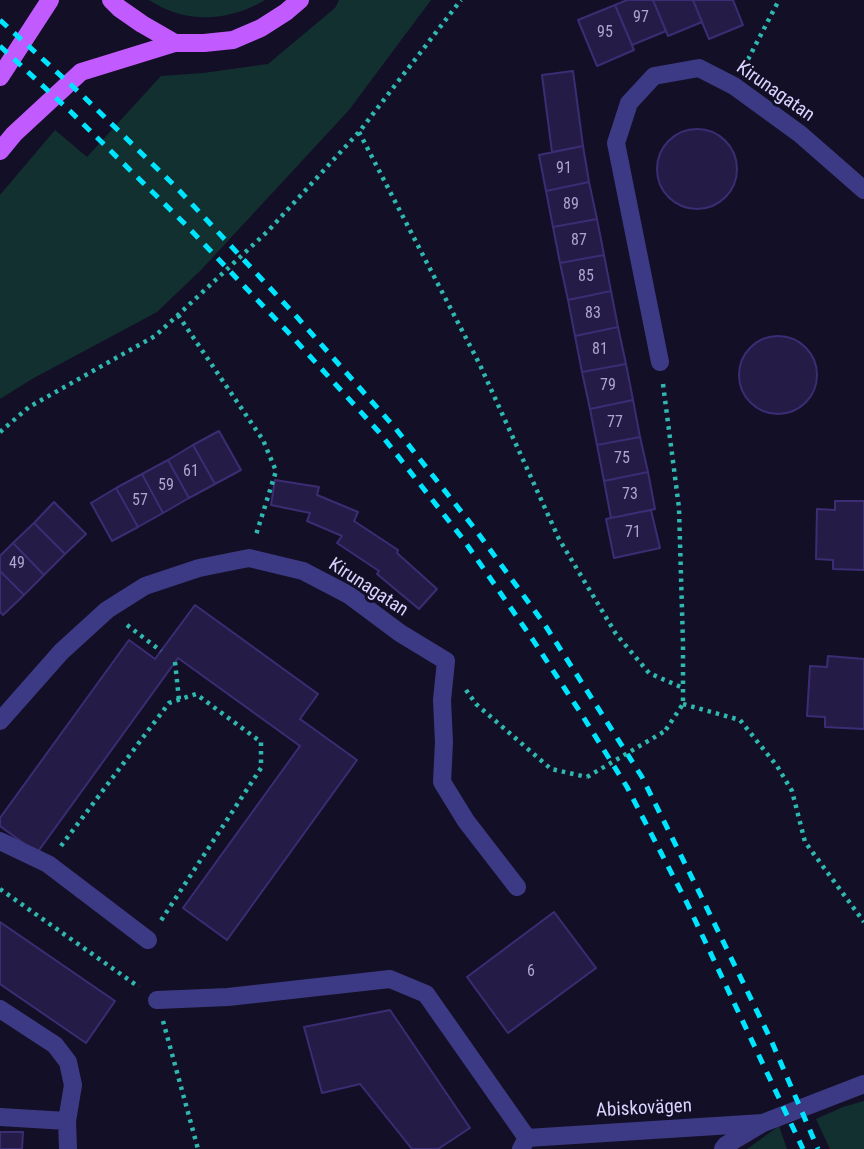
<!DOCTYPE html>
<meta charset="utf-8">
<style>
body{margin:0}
canvas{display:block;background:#130f26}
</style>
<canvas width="864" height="1149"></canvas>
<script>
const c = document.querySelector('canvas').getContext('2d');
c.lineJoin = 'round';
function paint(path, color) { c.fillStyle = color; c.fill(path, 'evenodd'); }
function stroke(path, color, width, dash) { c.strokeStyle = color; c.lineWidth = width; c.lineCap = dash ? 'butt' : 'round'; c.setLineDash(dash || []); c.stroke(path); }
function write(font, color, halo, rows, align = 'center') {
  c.font = font + ' "Roboto Condensed",sans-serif'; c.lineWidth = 6; c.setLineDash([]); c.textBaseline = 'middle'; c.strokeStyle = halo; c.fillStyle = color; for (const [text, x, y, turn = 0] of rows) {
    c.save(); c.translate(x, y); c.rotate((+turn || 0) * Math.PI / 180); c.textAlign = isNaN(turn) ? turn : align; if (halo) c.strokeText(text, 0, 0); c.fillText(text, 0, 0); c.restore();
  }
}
paint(new Path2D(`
 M 149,0 L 265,0 C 228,22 185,24 149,0 Z
 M 339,0 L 431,0 L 349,110 L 201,270 L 157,312 L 32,379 L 0,399 L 0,195 L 55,130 L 87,157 L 161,76 L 203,73 L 268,64 L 335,8 Z
 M 864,1101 L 864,1149 L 830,1149 L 816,1119 L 843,1107 Z
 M 779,1126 L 787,1149 L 747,1149 Z`), '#12302f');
const building = new Path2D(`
 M 627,0 L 653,0 L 666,31 L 632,45 L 615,5 Z
 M 653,0 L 693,0 L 702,22 L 668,36 Z
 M 693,0 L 733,0 L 743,25 L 709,39 Z
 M 615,5 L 634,50 L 597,66 L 578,20 Z
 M 573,71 L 583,146 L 552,152 L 542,75 Z
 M657 169a40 40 0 1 1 80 0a40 40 0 1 1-80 0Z
 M 583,146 L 589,182 L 546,191 L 539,155 Z
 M 589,182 L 597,219 L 553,227 L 546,191 Z
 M 597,219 L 604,255 L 560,263 L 553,227 Z
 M 604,255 L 611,291 L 568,300 L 560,263 Z
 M 611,291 L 618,327 L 575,336 L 568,300 Z
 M 618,327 L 626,364 L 582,372 L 575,336 Z
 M739 375a39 39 0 1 1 78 0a39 39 0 1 1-78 0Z
 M 626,364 L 633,400 L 590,409 L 582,372 Z
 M 633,400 L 640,437 L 597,445 L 590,409 Z
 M 219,431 L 241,470 L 215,484 L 193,445 Z
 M 640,437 L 648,472 L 604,481 L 597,445 Z
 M 193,445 L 215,484 L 189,498 L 168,460 Z
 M 168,460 L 189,498 L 163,513 L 142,474 Z
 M 648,472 L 655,509 L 611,518 L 604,481 Z
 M 142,474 L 163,513 L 138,527 L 116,488 Z
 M 275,480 L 319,487 L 317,495 L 358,512 L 354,521 L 398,550 L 397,553 L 437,589 L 419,609 L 377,574 L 379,571 L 337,543 L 342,536 L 307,521 L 310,513 L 271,505 Z
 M 116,488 L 138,527 L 112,541 L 91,503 Z
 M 835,501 L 864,501 L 864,570 L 833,569 L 833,560 L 816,559 L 817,509 L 835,510 Z
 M 54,502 L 86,534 L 65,554 L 34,523 Z
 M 651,510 L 660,548 L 614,558 L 606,519 Z
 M 34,523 L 65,554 L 44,575 L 13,543 Z
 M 13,543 L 44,575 L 24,595 L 0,571 L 0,556 Z
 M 0,571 L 24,595 L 3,615 L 0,612 Z
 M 195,605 L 318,694 L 300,719 L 357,760 L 227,940 L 183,908 L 300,746 L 178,658 L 37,853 L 0,826 L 0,818 L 129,640 L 155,659 Z
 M 828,656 L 864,659 L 864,729 L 825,727 L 825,717 L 807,716 L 810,666 L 827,667 Z
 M 554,912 L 596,968 L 508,1033 L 467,977 Z
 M 0,922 L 115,1001 L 86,1043 L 0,984 Z
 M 390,1010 L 470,1128 L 438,1149 L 412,1149 L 360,1084 L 322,1093 L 304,1027 Z
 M 0,1132 L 23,1132 L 22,1149 L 0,1149 Z`);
paint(building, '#241b47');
stroke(building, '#3b2d73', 2);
stroke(new Path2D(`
 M 744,67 L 779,0
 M 359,132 L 480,365 L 559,539 L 616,634 L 649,673 L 683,688
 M 178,315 L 263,440 L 276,471 L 255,538
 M 663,384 L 679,508 L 683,644 L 683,704 L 665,731
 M 0,432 L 29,407 L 155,336 L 178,315 L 268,231 L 359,132 L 461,0
 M 127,625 L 161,651
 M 175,662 L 179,700
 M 466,690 L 476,704 L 551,769 L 587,777
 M 683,704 L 740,720 L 777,766 L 792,791 L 805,842 L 864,922
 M 61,846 L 169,703 L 196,694 L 261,742 L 261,768 L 160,922
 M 0,889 L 139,987
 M 163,1021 L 198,1149`), '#2fb8b0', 4.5, [3.5, 5]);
stroke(new Path2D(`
 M 660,362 L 616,143 L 629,103 L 654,76 L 699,68 L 734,86 L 800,134 L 864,190
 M 0,721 L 61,652 L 107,610 L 145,586 L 199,568 L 249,558 L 303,571 L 349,595 L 400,633 L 446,661 L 442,700 L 444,742 L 442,782 L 466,821 L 517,887
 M 0,841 L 48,864 L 148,940
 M 157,1000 L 228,997 L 390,979 L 426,994 L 527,1138 L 521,1149
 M 0,1009 L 55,1045 L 68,1062 L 73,1085 L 67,1121 L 68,1149
 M 0,1117 L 67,1121
 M 527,1138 L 763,1123
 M 723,1149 L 726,1145 L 763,1123 L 864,1084`), '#3d3a85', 18);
stroke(new Path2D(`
 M 111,0 L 119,8 L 142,24 L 175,43 L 204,43 L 233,40 L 261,28 L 286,12 L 300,0
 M 0,77 L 50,0
 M 0,151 L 14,134 L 81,72 L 175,43`), '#c25bff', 18);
stroke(new Path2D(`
 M 0,20 L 82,95 L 176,187 L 297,317 L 396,429 L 475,529 L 545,625 L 642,777 L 701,896 L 771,1040 L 818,1149
 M 0,46 L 71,112 L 185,224 L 287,331 L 379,432 L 463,539 L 533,640 L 582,715 L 627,787 L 687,903 L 803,1149`), '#00e5ff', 5, [10, 9]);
stroke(new Path2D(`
 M 587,777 L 665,731`), '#2fb8b0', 4.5, [3.5, 5]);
write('16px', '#aca6d1', null, [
 ["97",641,18],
 ["95",605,33],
 ["91",564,169],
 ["89",571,205],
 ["87",579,241],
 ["85",586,277],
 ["83",593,314],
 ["81",600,350],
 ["79",608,386],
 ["77",615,423],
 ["75",622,459],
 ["61",191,472],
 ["59",166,486],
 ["73",630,495],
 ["57",140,501],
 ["71",633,533],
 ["49",17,564],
 ["6",531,972]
]);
write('19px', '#d9d4ff', '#130f26', [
 ["Kirunagatan",775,92,35],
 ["Kirunagatan",368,588,33],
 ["Abiskovägen",644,1109,-3]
]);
</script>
